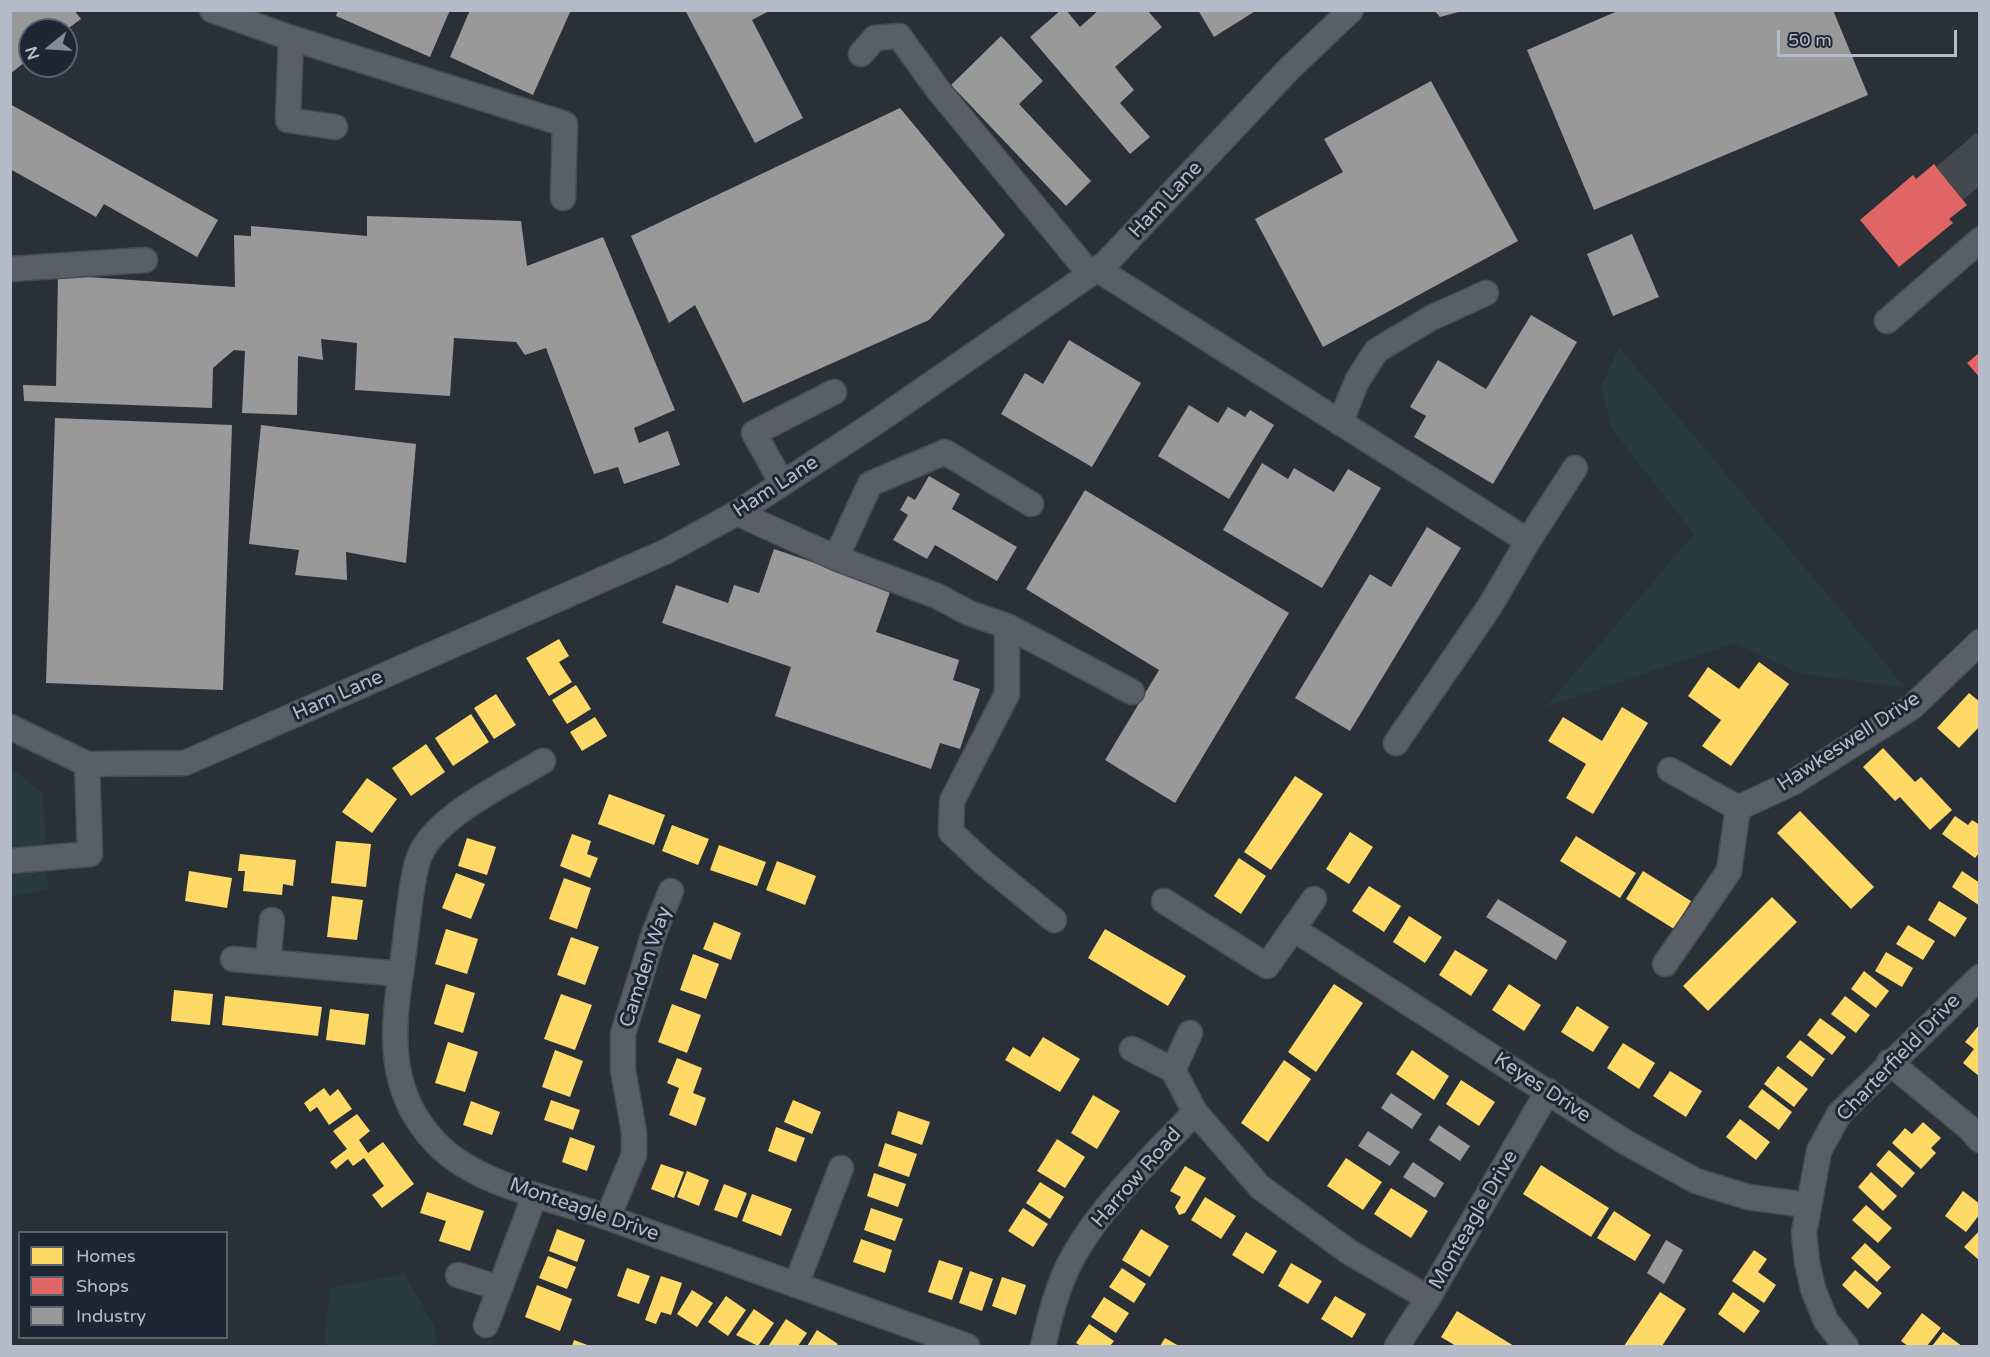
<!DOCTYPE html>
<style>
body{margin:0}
#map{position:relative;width:1990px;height:1357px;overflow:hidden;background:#2a3038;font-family:"Varela Round",sans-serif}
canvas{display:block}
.frame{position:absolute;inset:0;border:12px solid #b4bcc9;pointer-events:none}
.legend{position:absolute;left:18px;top:1231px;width:210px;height:108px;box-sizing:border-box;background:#1d2633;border:2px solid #59626f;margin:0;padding:8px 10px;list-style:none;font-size:18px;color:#b4bcc9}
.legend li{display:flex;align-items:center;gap:12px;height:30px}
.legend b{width:30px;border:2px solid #59626f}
.north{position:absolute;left:18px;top:18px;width:60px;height:60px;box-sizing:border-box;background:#1d2633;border:2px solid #59626f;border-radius:50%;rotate:252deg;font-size:16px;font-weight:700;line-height:24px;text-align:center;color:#b4bcc9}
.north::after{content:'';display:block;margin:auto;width:21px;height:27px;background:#848b96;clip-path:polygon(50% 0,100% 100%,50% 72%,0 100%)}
.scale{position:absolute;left:1777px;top:30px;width:180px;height:27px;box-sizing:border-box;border:3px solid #b4bcc9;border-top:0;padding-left:8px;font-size:18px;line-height:21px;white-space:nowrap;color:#b4bcc9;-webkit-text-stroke:4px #1d2633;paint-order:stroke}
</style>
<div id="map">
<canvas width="1990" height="1357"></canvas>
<div class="frame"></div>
<ul class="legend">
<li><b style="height:16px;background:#ffd966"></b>Homes</li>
<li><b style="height:16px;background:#e06666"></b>Shops</li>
<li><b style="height:16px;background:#999"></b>Industry</li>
</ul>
<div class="north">N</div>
<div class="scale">50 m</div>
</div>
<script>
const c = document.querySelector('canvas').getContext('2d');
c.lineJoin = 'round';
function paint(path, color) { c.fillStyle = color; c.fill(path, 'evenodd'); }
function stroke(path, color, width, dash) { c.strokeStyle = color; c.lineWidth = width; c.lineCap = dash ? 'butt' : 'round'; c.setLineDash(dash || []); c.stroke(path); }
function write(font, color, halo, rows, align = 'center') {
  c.font = font + ' "Varela Round",sans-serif'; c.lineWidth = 6; c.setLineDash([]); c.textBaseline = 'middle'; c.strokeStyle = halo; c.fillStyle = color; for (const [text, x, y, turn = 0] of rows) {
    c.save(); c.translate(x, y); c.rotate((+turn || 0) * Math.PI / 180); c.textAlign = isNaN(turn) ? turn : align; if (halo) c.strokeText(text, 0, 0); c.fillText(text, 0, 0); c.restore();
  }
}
paint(new Path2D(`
 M 1619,347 L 1906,688 L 1798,673 L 1735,643 L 1546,707 L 1694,534 L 1612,429 L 1601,387 Z
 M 10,768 L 43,793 L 48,889 L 11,897 Z
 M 405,1274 L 435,1328 L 436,1346 L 324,1346 L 330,1288 Z`), '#273a3e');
paint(new Path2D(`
 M 559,639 L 569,656 L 559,662 L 572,682 L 549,696 L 526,658 Z
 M 1759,662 L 1789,684 L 1731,766 L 1702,746 L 1721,720 L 1688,696 L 1708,667 L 1739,689 Z
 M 576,685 L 591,709 L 567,724 L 552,700 Z
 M 1969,693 L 1980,702 L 1980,726 L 1959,748 L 1937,728 Z
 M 496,694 L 516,725 L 494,739 L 474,708 Z
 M 1622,707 L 1648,723 L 1593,814 L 1566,798 L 1586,764 L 1548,741 L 1563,717 L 1602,741 Z
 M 471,714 L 489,742 L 453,766 L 435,738 Z
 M 595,717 L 607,736 L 582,751 L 570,732 Z
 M 426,744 L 445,772 L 411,796 L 392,768 Z
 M 1883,748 L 1915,782 L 1921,777 L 1952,810 L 1930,830 L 1900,797 L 1895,801 L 1863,767 Z
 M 1295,776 L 1323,794 L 1271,870 L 1244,852 Z
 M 367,778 L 397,799 L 372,833 L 342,812 Z
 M 609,794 L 665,815 L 654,845 L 598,824 Z
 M 1800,811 L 1874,887 L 1851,909 L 1777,833 Z
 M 1955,816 L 1968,825 L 1972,820 L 1980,825 L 1980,852 L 1975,858 L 1942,834 Z
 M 672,825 L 709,839 L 698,865 L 662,851 Z
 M 1350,832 L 1373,847 L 1349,884 L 1326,869 Z
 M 572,834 L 591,841 L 587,854 L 598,858 L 590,878 L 560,866 Z
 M 1576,836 L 1636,873 L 1620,898 L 1560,861 Z
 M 467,838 L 496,847 L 487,875 L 458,866 Z
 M 336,841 L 371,844 L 366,887 L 331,883 Z
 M 719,845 L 766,862 L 757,886 L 710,870 Z
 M 240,854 L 296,860 L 293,886 L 283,884 L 282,895 L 243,891 L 245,871 L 238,871 Z
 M 1239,858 L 1266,876 L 1241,914 L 1214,896 Z
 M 777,861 L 816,876 L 805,905 L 766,890 Z
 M 189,871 L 232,878 L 227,908 L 185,901 Z
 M 1643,871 L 1691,901 L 1674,929 L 1626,899 Z
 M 1962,871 L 1980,883 L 1980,906 L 1952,887 Z
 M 456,873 L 485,884 L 471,919 L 442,908 Z
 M 564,878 L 591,888 L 577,929 L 549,919 Z
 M 1369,886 L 1401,906 L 1384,932 L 1352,911 Z
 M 332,896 L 363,900 L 357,940 L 327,937 Z
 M 1772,897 L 1797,922 L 1708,1011 L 1683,986 Z
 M 1939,901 L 1967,918 L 1955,937 L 1928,920 Z
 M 1409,916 L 1442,937 L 1425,963 L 1393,942 Z
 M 714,922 L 741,933 L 731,960 L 703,949 Z
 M 1908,925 L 1935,941 L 1923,960 L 1896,944 Z
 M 446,929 L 478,939 L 467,974 L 435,964 Z
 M 1105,929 L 1186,976 L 1168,1006 L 1088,958 Z
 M 571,937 L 599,947 L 585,985 L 557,975 Z
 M 1455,950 L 1488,970 L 1471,996 L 1439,975 Z
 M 1886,952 L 1913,968 L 1902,987 L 1875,971 Z
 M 693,954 L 719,964 L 706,999 L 680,990 Z
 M 1864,971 L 1889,991 L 1876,1008 L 1851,989 Z
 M 446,984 L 475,993 L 463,1033 L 434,1024 Z
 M 1334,984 L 1363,1003 L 1316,1072 L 1288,1052 Z
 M 1509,984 L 1541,1005 L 1524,1031 L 1492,1010 Z
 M 174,990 L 213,994 L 210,1025 L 171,1021 Z
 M 561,994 L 592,1005 L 575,1050 L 544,1039 Z
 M 225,996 L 322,1007 L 318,1036 L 222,1025 Z
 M 1845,996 L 1870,1015 L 1856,1033 L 1831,1014 Z
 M 672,1004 L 701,1015 L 687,1053 L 658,1042 Z
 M 1577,1006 L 1609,1027 L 1593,1052 L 1561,1032 Z
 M 330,1009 L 369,1014 L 365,1045 L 326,1040 Z
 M 1820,1018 L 1846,1037 L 1832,1055 L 1807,1035 Z
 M 1980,1024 L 1980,1077 L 1963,1063 L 1974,1049 L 1965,1042 Z
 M 1043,1037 L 1080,1059 L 1060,1092 L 1005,1060 L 1013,1047 L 1030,1057 Z
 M 1800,1040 L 1825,1059 L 1812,1077 L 1786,1057 Z
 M 448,1042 L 478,1052 L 465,1092 L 435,1083 Z
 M 1623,1043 L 1655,1063 L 1639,1089 L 1607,1068 Z
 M 555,1050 L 583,1061 L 570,1097 L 542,1087 Z
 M 1412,1050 L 1449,1076 L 1434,1100 L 1396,1074 Z
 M 677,1058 L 702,1068 L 693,1093 L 706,1098 L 696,1126 L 669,1115 L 679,1088 L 667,1083 Z
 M 1284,1060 L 1311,1079 L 1268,1142 L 1241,1123 Z
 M 1778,1066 L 1808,1089 L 1794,1107 L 1764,1084 Z
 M 1670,1071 L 1702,1091 L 1686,1117 L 1653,1096 Z
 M 1461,1080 L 1495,1102 L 1479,1126 L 1446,1104 Z
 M 324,1088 L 330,1096 L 338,1089 L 352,1109 L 329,1125 L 317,1107 L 310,1112 L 304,1103 Z
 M 1762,1089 L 1792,1112 L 1779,1130 L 1748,1107 Z
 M 1093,1095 L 1120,1111 L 1097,1149 L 1071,1133 Z
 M 551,1100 L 580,1110 L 573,1130 L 544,1120 Z
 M 793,1100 L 821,1112 L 812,1134 L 784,1122 Z
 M 471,1101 L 500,1112 L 492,1135 L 463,1125 Z
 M 898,1111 L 930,1122 L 922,1145 L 891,1134 Z
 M 357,1114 L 370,1131 L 359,1140 L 368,1153 L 383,1142 L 414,1184 L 382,1208 L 372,1195 L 384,1186 L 364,1158 L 353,1166 L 348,1159 L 336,1169 L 330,1162 L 347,1149 L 333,1131 Z
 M 1740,1119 L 1770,1142 L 1756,1160 L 1726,1137 Z
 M 1923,1122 L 1941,1138 L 1931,1148 L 1936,1153 L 1921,1169 L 1892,1143 L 1905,1128 L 1912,1134 Z
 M 776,1127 L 805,1138 L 796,1162 L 768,1151 Z
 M 570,1137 L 595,1146 L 587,1171 L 562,1162 Z
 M 1057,1139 L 1085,1157 L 1065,1188 L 1037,1171 Z
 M 885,1143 L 917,1154 L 909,1177 L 878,1166 Z
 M 1889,1150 L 1915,1173 L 1902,1188 L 1876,1165 Z
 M 1346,1158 L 1382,1182 L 1363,1210 L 1327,1186 Z
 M 661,1164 L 684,1172 L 674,1198 L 651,1189 Z
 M 1541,1165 L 1609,1208 L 1591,1237 L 1523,1194 Z
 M 1185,1166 L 1206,1178 L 1185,1213 L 1179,1215 L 1175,1207 L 1181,1197 L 1170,1191 Z
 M 687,1171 L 709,1180 L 699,1206 L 677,1197 Z
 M 1871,1172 L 1897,1196 L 1883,1211 L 1858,1187 Z
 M 874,1173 L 906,1184 L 898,1207 L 867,1196 Z
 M 1040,1182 L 1064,1197 L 1050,1219 L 1026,1203 Z
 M 724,1184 L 747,1193 L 737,1218 L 714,1210 Z
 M 1391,1188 L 1428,1211 L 1411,1238 L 1374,1214 Z
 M 1963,1191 L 1980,1204 L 1980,1214 L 1966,1232 L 1945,1216 Z
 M 427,1192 L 484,1211 L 470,1251 L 439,1241 L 446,1221 L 420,1213 Z
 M 752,1194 L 792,1209 L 781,1236 L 742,1221 Z
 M 1205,1197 L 1236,1216 L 1221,1239 L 1191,1220 Z
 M 1866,1205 L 1892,1228 L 1878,1243 L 1852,1220 Z
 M 871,1208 L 903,1219 L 895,1241 L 864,1230 Z
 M 1023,1208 L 1048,1224 L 1033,1247 L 1008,1231 Z
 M 1614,1211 L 1651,1235 L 1635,1261 L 1597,1238 Z
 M 557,1229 L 585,1240 L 577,1262 L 549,1251 Z
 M 1141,1229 L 1169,1246 L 1150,1277 L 1122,1260 Z
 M 1980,1230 L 1980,1261 L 1964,1247 Z
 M 1246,1232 L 1277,1251 L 1263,1274 L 1232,1255 Z
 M 861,1239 L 892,1250 L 885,1273 L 853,1262 Z
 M 1865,1243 L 1891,1267 L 1877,1282 L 1851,1258 Z
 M 1754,1250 L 1767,1259 L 1758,1272 L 1776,1285 L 1764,1303 L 1732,1281 Z
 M 548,1256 L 576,1267 L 567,1289 L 539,1278 Z
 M 939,1260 L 963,1268 L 952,1300 L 928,1292 Z
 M 1291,1263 L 1322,1281 L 1308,1304 L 1278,1286 Z
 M 627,1268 L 650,1276 L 639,1304 L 617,1296 Z
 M 1122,1268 L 1146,1284 L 1134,1303 L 1109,1287 Z
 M 1855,1270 L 1882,1293 L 1868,1309 L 1842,1285 Z
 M 970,1271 L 993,1279 L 982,1311 L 959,1303 Z
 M 661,1276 L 682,1283 L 671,1315 L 661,1312 L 656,1324 L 645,1320 Z
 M 1002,1277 L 1026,1285 L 1016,1315 L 992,1306 Z
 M 537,1285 L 572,1299 L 560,1331 L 525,1317 Z
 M 692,1290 L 713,1303 L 697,1327 L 677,1314 Z
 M 1660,1292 L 1686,1309 L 1662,1346 L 1624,1346 Z
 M 1733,1292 L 1760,1311 L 1744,1333 L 1718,1314 Z
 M 726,1296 L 746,1310 L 728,1336 L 708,1322 Z
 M 1335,1296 L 1366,1314 L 1352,1338 L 1321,1319 Z
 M 1104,1297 L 1129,1313 L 1116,1333 L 1091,1317 Z
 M 754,1309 L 774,1323 L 758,1346 L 736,1335 Z
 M 1457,1311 L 1514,1346 L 1456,1346 L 1441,1337 Z
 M 1922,1313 L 1941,1328 L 1927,1346 L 1908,1346 L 1901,1341 Z
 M 786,1319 L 807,1333 L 798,1346 L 771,1346 L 769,1345 Z
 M 1089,1324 L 1114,1341 L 1110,1346 L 1081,1346 L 1076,1343 Z
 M 817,1330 L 838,1344 L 836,1346 L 807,1346 Z
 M 1943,1332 L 1962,1346 L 1932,1346 Z
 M 1165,1338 L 1179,1346 L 1160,1346 Z
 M 574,1340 L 590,1346 L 572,1346 Z`), '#ffd966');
paint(new Path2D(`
 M 1934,164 L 1967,205 L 1949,219 L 1953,223 L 1899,267 L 1860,220 L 1913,175 L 1916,179 Z
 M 1980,352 L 1980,378 L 1967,363 Z`), '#e06666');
paint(new Path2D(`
 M 10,10 L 74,10 L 81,19 L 66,30 L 30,30 L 30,58 L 10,74 Z
 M 338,10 L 450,10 L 430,57 L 336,16 Z
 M 470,10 L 571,10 L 533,95 L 450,57 Z
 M 685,10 L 771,10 L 752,20 L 803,118 L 755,143 Z
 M 1061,10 L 1066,10 L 1080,27 L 1099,10 L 1147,10 L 1162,27 L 1115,67 L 1134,90 L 1120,103 L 1150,137 L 1130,154 L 1030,37 Z
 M 1198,10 L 1257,10 L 1214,37 Z
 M 1434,10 L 1462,10 L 1462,11 L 1440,17 Z
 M 1620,10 L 1833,10 L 1868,95 L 1594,210 L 1527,50 Z
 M 1001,36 L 1043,81 L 1019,104 L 1091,181 L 1066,206 L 951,85 Z
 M 1431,81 L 1518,241 L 1323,347 L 1255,219 L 1343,172 L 1324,139 Z
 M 10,104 L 218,220 L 197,257 L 104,204 L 96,217 L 10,169 Z
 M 900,108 L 1005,235 L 929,320 L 743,403 L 695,305 L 669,323 L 631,236 Z
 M 367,216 L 521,221 L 527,266 L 603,237 L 675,410 L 634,428 L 639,443 L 668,431 L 680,465 L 624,484 L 618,467 L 594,474 L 546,348 L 525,355 L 516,342 L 454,338 L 450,396 L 355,390 L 357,343 L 321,339 L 323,360 L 298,356 L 297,415 L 242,413 L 245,351 L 234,350 L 213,368 L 212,408 L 24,401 L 23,385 L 56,386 L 58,275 L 235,287 L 234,235 L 251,236 L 251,226 L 367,236 Z
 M 1632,234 L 1659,297 L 1613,316 L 1587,254 Z
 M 1531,315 L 1577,342 L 1493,484 L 1414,437 L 1426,416 L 1410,407 L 1438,360 L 1486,389 Z
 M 1069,340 L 1141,383 L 1092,467 L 1001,414 L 1025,373 L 1043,384 Z
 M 1189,405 L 1218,423 L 1228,407 L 1245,417 L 1250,410 L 1274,425 L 1229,499 L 1158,456 Z
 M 55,418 L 232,425 L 223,690 L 46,683 Z
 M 261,425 L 416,444 L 406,563 L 346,552 L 347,580 L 295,575 L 299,550 L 249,544 Z
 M 1262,463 L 1288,479 L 1294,468 L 1334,492 L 1348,469 L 1381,488 L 1322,588 L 1223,530 Z
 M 929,476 L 960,494 L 952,509 L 1017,547 L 997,581 L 935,545 L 927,559 L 893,540 L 908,515 L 900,510 L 908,496 L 915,500 Z
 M 1085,490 L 1289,613 L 1175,803 L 1105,760 L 1159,670 L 1026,589 Z
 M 1427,527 L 1461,548 L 1350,731 L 1295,698 L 1370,574 L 1391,587 Z
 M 774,549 L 891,589 L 876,632 L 959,660 L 953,680 L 980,689 L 960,749 L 940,743 L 931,769 L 775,716 L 791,667 L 662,623 L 676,585 L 728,603 L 734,585 L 759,593 Z
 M 1498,899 L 1567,941 L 1556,960 L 1486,917 Z
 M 1391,1093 L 1422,1114 L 1412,1129 L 1381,1108 Z
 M 1439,1125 L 1470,1146 L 1460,1161 L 1429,1140 Z
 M 1368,1131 L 1400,1152 L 1390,1166 L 1358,1146 Z
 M 1413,1162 L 1444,1183 L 1435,1198 L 1403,1177 Z
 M 1666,1240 L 1683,1250 L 1664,1284 L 1647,1273 Z`), '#999');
paint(new Path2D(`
 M 1976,133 L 1980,138 L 1980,186 L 1963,200 L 1936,167 Z`), '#444950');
const minor = new Path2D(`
 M 212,10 L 291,38 L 565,124 L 563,198
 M 291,38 L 288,120 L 335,127
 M 861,54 L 875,38 L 899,36 L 939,91 L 1090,274
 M 10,269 L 145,260
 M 1097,269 L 1528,541 L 1490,606 L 1396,743
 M 1887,321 L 1980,240
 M 1340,423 L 1357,381 L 1376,351 L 1431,318 L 1486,293
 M 782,483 L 754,433 L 834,392
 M 737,513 L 836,558 L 937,596 L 969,613 L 1007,626 L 1132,692
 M 1528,541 L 1575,468
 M 836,558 L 870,484 L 945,452 L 1031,504
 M 1007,626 L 1007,694 L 952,801 L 951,832 L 984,863 L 1054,920
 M 10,727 L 87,764 L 185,763 L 665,552 L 737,513 L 872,425 L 1106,263 L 1289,69 L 1351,10
 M 543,761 C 506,784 429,818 417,863 C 409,895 407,932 402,965 C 392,1031 386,1092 437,1144 C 479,1187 557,1199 612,1219 C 730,1261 848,1304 967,1346
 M 1738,808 L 1792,783 L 1912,707 L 1980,642
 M 10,861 L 90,854 L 87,764
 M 1164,901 L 1267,966 L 1314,899
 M 1295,930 L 1625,1142 L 1696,1181 L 1748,1197 L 1807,1205
 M 233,959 L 401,974
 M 268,962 L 272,920
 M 1665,964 L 1729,871 L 1738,808 L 1670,770
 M 1132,1049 L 1173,1070 L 1195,1112 L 1260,1187 L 1349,1252 L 1428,1298
 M 1889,1062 L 1968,1127 L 1980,1140
 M 1173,1070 L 1190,1033
 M 608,1217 L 634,1155 L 634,1132 L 623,1070 L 623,1034 L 654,933 L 671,891
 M 458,1275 L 499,1288
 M 796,1285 L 841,1168
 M 486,1325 L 534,1197
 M 1043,1346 C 1050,1316 1058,1283 1074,1255 C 1105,1201 1153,1157 1195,1112
 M 1397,1346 L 1428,1298 L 1548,1091
 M 1846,1346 L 1826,1321 L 1813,1289 L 1807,1262 L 1804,1233 L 1819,1151 L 1839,1114 L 1980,977`);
stroke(minor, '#484c53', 27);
stroke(minor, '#5a5e66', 24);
write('20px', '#b4bcc9', '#1d2633', [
 ["Ham Lane",1166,200,-47],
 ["Ham Lane",776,487,-33],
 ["Ham Lane",338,696,-24],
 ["Hawkeswell Drive",1849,742,-33],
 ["Camden Way",646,967,-72],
 ["Charterfield Drive",1899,1058,-46],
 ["Keyes Drive",1542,1088,33],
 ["Harrow Road",1137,1178,-49],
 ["Monteagle Drive",584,1210,19],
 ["Monteagle Drive",1474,1220,-60]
]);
</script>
